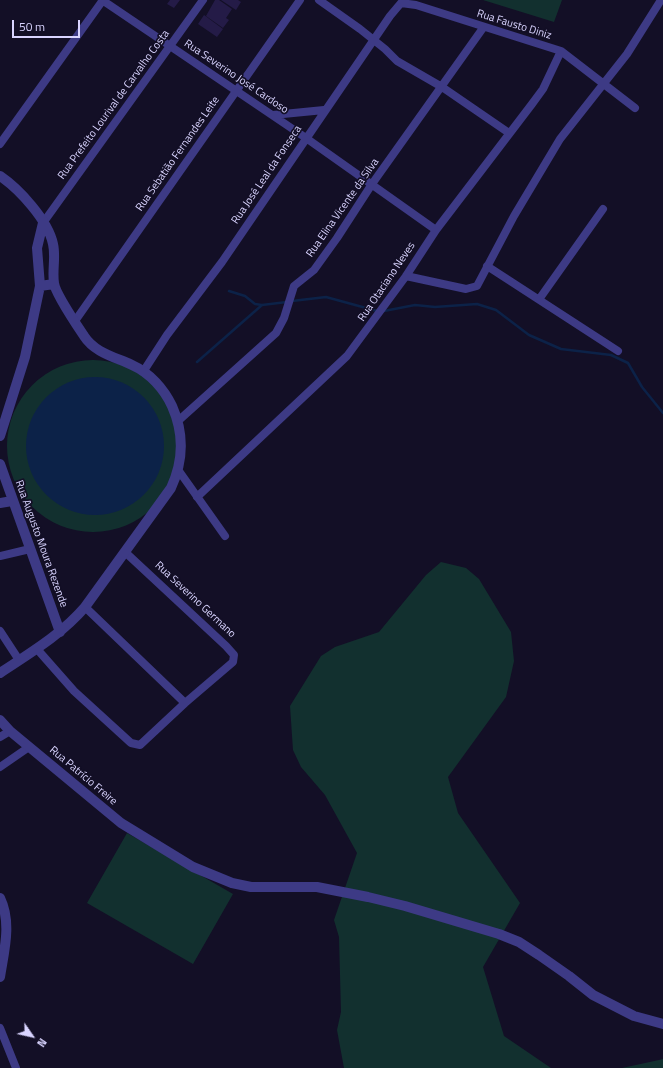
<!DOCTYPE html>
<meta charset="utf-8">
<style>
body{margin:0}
#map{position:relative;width:663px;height:1068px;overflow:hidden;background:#130f26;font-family:"Titillium Web",sans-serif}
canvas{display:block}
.north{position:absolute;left:12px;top:1016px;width:40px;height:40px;-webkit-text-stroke:3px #130f26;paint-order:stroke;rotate:124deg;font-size:11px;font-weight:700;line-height:16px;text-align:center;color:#d9d4ff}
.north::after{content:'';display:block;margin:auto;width:14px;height:18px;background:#d9d4ff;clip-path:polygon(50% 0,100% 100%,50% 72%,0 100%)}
.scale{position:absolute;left:12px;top:20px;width:68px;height:18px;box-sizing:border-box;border:2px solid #d9d4ff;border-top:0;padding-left:5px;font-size:12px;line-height:14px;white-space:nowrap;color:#d9d4ff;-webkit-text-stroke:3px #130f26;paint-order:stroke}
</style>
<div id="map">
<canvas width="663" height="1068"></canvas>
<div class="north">N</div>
<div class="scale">50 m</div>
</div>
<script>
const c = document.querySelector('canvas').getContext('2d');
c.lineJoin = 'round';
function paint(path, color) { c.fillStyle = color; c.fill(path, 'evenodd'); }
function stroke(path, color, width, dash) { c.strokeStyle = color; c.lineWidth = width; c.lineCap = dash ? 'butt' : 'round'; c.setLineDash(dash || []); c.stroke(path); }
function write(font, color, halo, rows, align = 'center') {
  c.font = font + ' "Titillium Web",sans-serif'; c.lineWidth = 3.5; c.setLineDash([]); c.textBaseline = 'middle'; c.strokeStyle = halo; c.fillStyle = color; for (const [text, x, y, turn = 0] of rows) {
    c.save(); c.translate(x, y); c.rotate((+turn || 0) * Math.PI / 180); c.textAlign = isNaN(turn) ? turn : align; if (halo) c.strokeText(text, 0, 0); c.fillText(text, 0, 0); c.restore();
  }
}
paint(new Path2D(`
 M 483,0 L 562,0 L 554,22 Z
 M7 446a86 86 0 1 1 172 0a86 86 0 1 1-172 0Z
 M 441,562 L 466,568 L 479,579 L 511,632 L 514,661 L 506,697 L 448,777 L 458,813 L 520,903 L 483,967 L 504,1036 L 551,1068 L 344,1068 L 337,1030 L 341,1012 L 339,937 L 334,920 L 357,853 L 325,795 L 301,767 L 293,750 L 290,706 L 321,656 L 335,647 L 379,632 L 426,575 Z
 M 127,833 L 233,894 L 193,964 L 87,903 Z
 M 663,1059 L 663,1068 L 622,1068 L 659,1060 Z`), '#12302f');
paint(new Path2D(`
 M26 446a69 69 0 1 1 138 0a69 69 0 1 1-138 0Z`), '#0c2248');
stroke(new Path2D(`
 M 229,291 L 245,296 L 255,304 L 262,305
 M 292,301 L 326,297 L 377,311
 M 384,311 L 415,305 L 435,307 L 477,304 L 496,310 L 529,335 L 561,349 L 611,355 L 628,363 L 642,387 L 663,413
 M 197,362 L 262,305 L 287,302`), '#0c2248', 2.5);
paint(new Path2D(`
 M 170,0 L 180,0 L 174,8 L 167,4 Z
 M 215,0 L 219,0 L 232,9 L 226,18 L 229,20 L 223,28 L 206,16 Z
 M 221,0 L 238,0 L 241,2 L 236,10 Z
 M 204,15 L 223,29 L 217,37 L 198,24 Z`), '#241b47');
stroke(new Path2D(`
 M 102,0 L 306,138 L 436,230
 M 319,0 L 360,29 L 385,49 L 397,61 L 442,87 L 509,133
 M 273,115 L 324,110
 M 0,144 L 103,0
 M 43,223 L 203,0
 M 487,266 L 618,351
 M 406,276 L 466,289 L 477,286 L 514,216 L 560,139 L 627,54 L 661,0
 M 540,298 L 603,209
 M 75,321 L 300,0
 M 143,372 L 167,335 L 222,262 L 390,16 L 401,3 L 416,5 L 561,51 L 635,108
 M 178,421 L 276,333 L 284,318 L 294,286 L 314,270 L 337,238 L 372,184 L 483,28
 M 179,471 L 225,536
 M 197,497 L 347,356 L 406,276 L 436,230 L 532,104 L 543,89 L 561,51
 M 0,556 L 30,549
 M 85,607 L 185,703
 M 0,631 L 19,660
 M 37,649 L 74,691 L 131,743 L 140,745 L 185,703 L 233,662 L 234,655 L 226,646 L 125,552
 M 0,737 L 10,731
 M 0,767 L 29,747
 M 0,1028 L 16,1068`), '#3d3a85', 8);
stroke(new Path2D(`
 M 0,176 C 19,189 48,220 53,244 C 56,257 52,270 54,283 C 55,293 78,327 84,336 C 95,353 115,357 132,365 C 150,373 164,389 172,406 C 184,433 184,460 171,488 L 85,607 C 61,635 30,653 0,673
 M 40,286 L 37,248 L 43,223
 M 0,436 L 25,357 L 40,286 L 54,284
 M 0,464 L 60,632
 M 0,503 L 12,501
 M 0,720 L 10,731 L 121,823 L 193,867 L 232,883 L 251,887 L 317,887 L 368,897 L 405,906 L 499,934 L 519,942 L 539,955 L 569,976 L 593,995 L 634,1016 L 663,1024
 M 0,898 C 12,923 4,951 0,977`), '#3d3a85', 10);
write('11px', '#d9d4ff', '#130f26', [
 ["Rua Fausto Diniz",514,25,17],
 ["Rua Severino José Cardoso",236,77,34],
 ["Rua Prefeito Lourival de Carvalho Costa",114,105,-54],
 ["Rua Sebatião Fernandes Leite",178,154,-55],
 ["Rua José Leal da Fonseca",267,175,-56],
 ["Rua Elina Vicente da Silva",343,208,-55],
 ["Rua Otaciano Neves",387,282,-56],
 ["Rua Augusto Moura Rezende",41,544,70],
 ["Rua Severino Germano",195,600,43],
 ["Rua Patrício Freire",83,776,40]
]);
</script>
